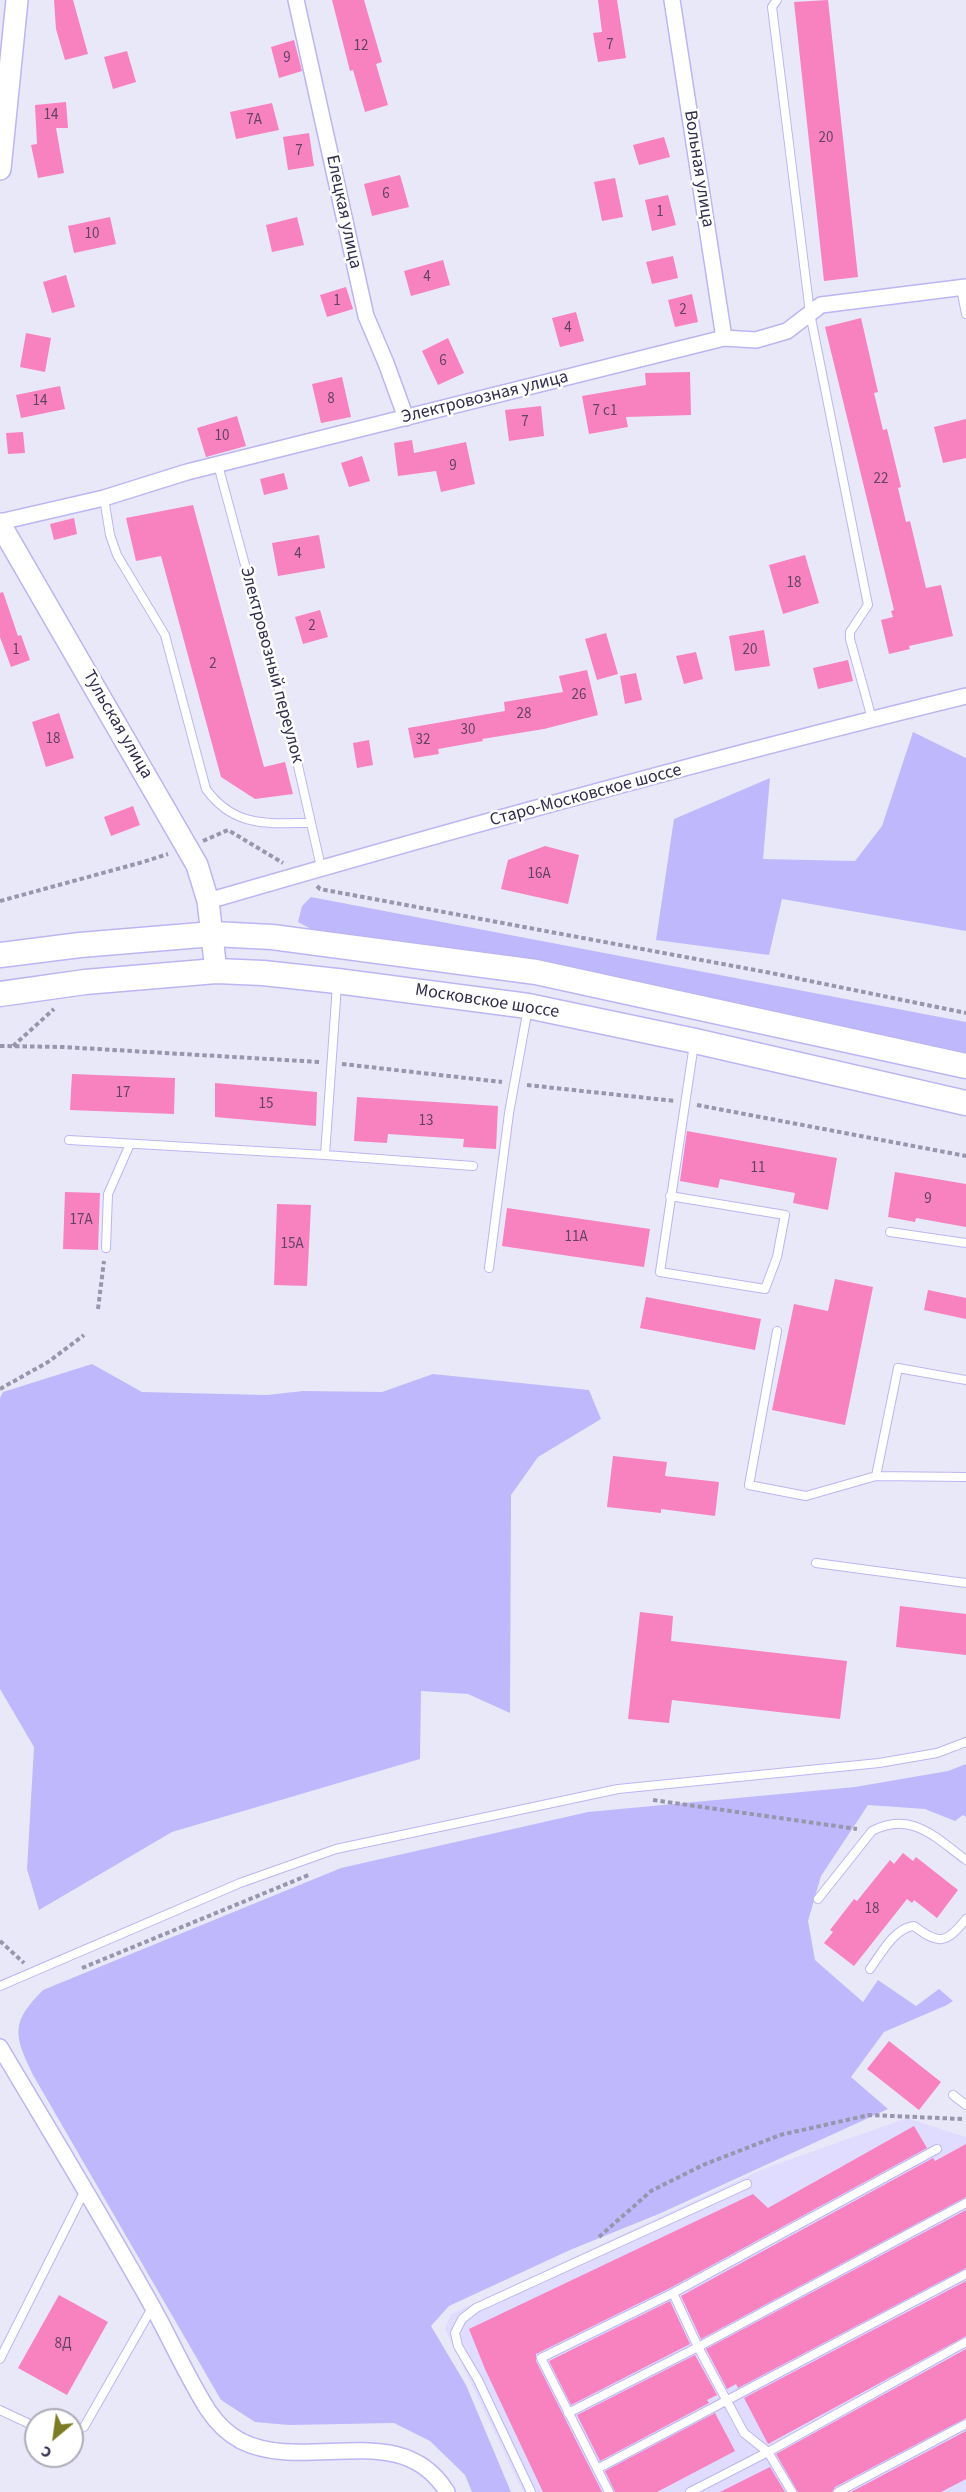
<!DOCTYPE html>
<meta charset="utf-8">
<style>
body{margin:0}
#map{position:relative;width:966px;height:2492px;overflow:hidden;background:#e9e8f8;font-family:"Source Sans 3",sans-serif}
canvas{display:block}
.north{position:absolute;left:24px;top:2408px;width:60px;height:60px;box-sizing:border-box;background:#fff;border:2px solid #adabb7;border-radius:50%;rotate:209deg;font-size:16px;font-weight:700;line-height:24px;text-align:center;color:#312d4c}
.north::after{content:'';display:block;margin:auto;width:21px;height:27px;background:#7c7c24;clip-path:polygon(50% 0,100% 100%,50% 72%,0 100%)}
</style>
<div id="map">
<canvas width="966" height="2492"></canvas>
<div class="north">С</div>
</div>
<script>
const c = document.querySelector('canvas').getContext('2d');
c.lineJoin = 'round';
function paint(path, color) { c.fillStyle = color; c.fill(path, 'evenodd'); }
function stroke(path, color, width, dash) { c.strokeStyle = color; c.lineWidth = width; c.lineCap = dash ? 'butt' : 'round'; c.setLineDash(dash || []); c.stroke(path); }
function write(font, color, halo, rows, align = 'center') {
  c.font = font + ' "Source Sans 3",sans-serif'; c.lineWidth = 5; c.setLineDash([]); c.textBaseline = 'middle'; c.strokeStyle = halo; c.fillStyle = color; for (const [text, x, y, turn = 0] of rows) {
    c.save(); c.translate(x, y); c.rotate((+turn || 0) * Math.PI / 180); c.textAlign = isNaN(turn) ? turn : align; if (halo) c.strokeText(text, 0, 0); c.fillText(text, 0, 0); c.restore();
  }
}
paint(new Path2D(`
 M 907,2118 L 966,2137 L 966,2492 L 523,2492 L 445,2329 L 451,2314 L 763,2169 Z`), '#dfdcff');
paint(new Path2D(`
 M 913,732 L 966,758 L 966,931 L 782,899 L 769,955 L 656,940 L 674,819 L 770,778 L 763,859 L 855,861 L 882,826 Z
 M 311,897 L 966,1022 L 966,1055 L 513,959 L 311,929 L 298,922 L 302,906 Z
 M 92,1364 L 142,1392 L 267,1395 L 303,1391 L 382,1392 L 433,1374 L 589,1390 L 601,1419 L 538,1457 L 511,1495 L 510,1713 L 468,1694 L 421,1691 L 420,1759 L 172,1832 L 39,1910 L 27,1869 L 34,1747 L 0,1689 L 0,1398 L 3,1392 Z
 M 966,1764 L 966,1817 L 963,1815 L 955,1821 L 925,1809 L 868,1805 L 821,1876 L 808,1921 L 815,1960 L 863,2002 L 878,1980 L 916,2006 L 939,1989 L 953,2001 L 947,2005 L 884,2032 L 851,2077 L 888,2109 L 661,2213 L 570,2250 L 449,2306 L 431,2326 L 466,2385 L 511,2492 L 472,2492 L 465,2475 L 430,2441 L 394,2423 L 289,2425 L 255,2422 L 221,2400 L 33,2075 C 14,2035 10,2023 43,1990 L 341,1868 L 588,1812 L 855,1787 L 948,1771 Z`), '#c0b8fd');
paint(new Path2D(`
 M 54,0 L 73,0 L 88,54 L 65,60 L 56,29 Z
 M 332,0 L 364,0 L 382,62 L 376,64 L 388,105 L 365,112 L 353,70 L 350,71 Z
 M 598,0 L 617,0 L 626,58 L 598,62 L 593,33 L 602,32 Z
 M 828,0 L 858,277 L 824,281 L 794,2 Z
 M 294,40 L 302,71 L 279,78 L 271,47 Z
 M 127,51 L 136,82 L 113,89 L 104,57 Z
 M 66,102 L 68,128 L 56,128 L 64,173 L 38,178 L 31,145 L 37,144 L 35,105 Z
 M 272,103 L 279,130 L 236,139 L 230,112 Z
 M 309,133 L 314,166 L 288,170 L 283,137 Z
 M 664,137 L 670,157 L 639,165 L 633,145 Z
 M 400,175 L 409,207 L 372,216 L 364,184 Z
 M 615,178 L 623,217 L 602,221 L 594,182 Z
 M 668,195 L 676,225 L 652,231 L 645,200 Z
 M 110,217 L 116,244 L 74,253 L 68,226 Z
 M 297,217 L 304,245 L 272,252 L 266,225 Z
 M 673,256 L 678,278 L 652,284 L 646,262 Z
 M 443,260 L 450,285 L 411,296 L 404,271 Z
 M 66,275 L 75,307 L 52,313 L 43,282 Z
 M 346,287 L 353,309 L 327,317 L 320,295 Z
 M 692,294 L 698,322 L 675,327 L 668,300 Z
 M 576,312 L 584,341 L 560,347 L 552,318 Z
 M 861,318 L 878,392 L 874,393 L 883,430 L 887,429 L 901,487 L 898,488 L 906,522 L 910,521 L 926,588 L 941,585 L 953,636 L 909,646 L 910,649 L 889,654 L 881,620 L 893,617 L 891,611 L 894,610 L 825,327 Z
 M 26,333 L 51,338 L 45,372 L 20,367 Z
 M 448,338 L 464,373 L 438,385 L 422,351 Z
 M 690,372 L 691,415 L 626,417 L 628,427 L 589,434 L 582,396 L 646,385 L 645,373 Z
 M 342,377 L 351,417 L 321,423 L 312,384 Z
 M 60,386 L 65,409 L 21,418 L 16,395 Z
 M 541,406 L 544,436 L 509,441 L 505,410 Z
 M 237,416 L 246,446 L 206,457 L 197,428 Z
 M 966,419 L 966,458 L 943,463 L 934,427 Z
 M 23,432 L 25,453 L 8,454 L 6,433 Z
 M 412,440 L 414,453 L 466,442 L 475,484 L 441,492 L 436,471 L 398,476 L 394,443 Z
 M 362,456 L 370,481 L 349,487 L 341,463 Z
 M 284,473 L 288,489 L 264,495 L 260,479 Z
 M 193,505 L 264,767 L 285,762 L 293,794 L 255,799 L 221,777 L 161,556 L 136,561 L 126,518 Z
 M 74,518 L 77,534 L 54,540 L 50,524 Z
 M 319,535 L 325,568 L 278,576 L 272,543 Z
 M 805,555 L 819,603 L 783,614 L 769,565 Z
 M 3,592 L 18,636 L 21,635 L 30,660 L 11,667 L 0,637 L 0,593 Z
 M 320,610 L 328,637 L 303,644 L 295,617 Z
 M 764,630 L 770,666 L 735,671 L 729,636 Z
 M 606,633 L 618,674 L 597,680 L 585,639 Z
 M 696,652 L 703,679 L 684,684 L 676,656 Z
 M 848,660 L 853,681 L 818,689 L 813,668 Z
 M 587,670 L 598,715 L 544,729 L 482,739 L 483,741 L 438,749 L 439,754 L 414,758 L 408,728 L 505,711 L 504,702 L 563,692 L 559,676 Z
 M 636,673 L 642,700 L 625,704 L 620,676 Z
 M 59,713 L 74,758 L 46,767 L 32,722 Z
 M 369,740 L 373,765 L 357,768 L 353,743 Z
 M 133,806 L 140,825 L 111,836 L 104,817 Z
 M 545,846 L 579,855 L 568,904 L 501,889 L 508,860 Z
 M 72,1074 L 175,1078 L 174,1114 L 70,1110 Z
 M 215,1083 L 317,1092 L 316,1126 L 215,1117 Z
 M 357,1097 L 498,1106 L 496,1149 L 463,1147 L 464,1139 L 388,1134 L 387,1143 L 354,1141 Z
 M 687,1131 L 837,1158 L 828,1210 L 793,1203 L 795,1193 L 720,1179 L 718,1188 L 680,1181 Z
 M 895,1172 L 966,1184 L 966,1227 L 916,1218 L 915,1222 L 888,1217 Z
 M 65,1192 L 100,1193 L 98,1250 L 63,1249 Z
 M 277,1204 L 311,1205 L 307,1286 L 274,1285 Z
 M 507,1208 L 650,1229 L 644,1267 L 502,1246 Z
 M 835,1279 L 873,1287 L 845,1425 L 772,1410 L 794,1304 L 828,1311 Z
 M 928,1290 L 966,1298 L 966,1319 L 924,1310 Z
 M 646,1297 L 761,1319 L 755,1350 L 640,1328 Z
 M 613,1456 L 667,1462 L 665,1476 L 719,1482 L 715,1516 L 661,1509 L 661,1513 L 607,1507 Z
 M 900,1606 L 966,1614 L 966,1655 L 896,1647 Z
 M 640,1612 L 673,1616 L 671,1641 L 847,1661 L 840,1719 L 672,1700 L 669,1723 L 628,1719 Z
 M 903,1853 L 913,1861 L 916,1857 L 958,1890 L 937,1918 L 914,1900 L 912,1903 L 907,1899 L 854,1966 L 824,1943 L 833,1932 L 830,1930 L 854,1899 L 857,1901 L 890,1860 L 894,1864 Z
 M 889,2041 L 941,2082 L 919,2110 L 867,2069 Z
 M 914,2126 L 927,2148 L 670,2288 L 536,2354 L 536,2361 L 602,2492 L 543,2492 L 485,2369 L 469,2329 L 753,2194 L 768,2208 Z
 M 966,2144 L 966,2197 L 701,2339 L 681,2296 L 933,2158 L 935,2161 Z
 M 966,2210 L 966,2268 L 738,2388 L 736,2384 L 727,2389 L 706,2349 Z
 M 966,2281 L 966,2336 L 768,2444 L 744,2398 Z
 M 59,2295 L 108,2322 L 67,2395 L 18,2368 Z
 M 670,2301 L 690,2344 L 571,2405 L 549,2361 Z
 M 966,2349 L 966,2418 L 835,2487 L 832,2492 L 798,2492 L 776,2454 Z
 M 695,2355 L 717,2395 L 707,2400 L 709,2403 L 600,2461 L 577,2415 Z
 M 715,2413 L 735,2451 L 657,2492 L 615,2492 L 605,2471 Z
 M 966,2431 L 966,2479 L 941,2492 L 851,2492 Z
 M 770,2467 L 785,2492 L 720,2492 Z`), '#f881bf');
const service = new Path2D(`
 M 777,0 L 772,7 L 810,313 L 868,605 L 850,632 L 850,639 L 872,719
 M 961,288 L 966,314
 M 218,465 L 291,735 L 321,867
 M 104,498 L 110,535 L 117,555 L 165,635 L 206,789 C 234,828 268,823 311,823
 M 337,985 L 325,1155 L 473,1166
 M 69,1140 L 325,1155
 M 670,1196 L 785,1215 L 777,1257 L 765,1289 L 660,1272 L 694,1044
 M 890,1232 L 966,1243
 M 106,1248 L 108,1194 L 130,1144
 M 489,1268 L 509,1113 L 528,1008
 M 777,1331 L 749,1485 L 806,1496 L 876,1476
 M 966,1380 L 898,1368 L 876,1476 L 966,1477
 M 816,1563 L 966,1583
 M 818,1899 L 872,1831 C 911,1810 936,1838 966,1860
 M 870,1969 C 881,1954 894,1928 914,1926 C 939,1945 946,1944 966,1919
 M 0,1986 L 240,1883 L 336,1849 L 618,1789 L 879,1763 L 937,1753 L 966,1742
 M 953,2095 L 966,2105
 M 0,2359 L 85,2190
 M 0,2410 L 36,2427
 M 568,2413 L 698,2347 L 966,2203
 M 72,2432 L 84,2427 L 152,2308
 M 597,2469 L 966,2274
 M 531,2492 L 478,2380 L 458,2346 L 455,2333 L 462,2319 L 476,2308 L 747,2184
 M 609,2492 L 541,2358 L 673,2293
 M 690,2492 L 768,2452 L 966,2342
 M 792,2492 L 768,2452 L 744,2433 L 698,2347 L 673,2293 L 937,2149
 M 838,2492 L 966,2424`);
const minor = new Path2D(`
 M 296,0 L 366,316 L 386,363 L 406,418
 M 672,0 L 724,338
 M 0,522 L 104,498 L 187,472 L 724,338 L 756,340 L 787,331 L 821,305 L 966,287
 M 208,901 C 459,828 712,758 966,696
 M 0,2047 C 51,2133 103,2218 152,2306 C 171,2340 187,2377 208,2410 C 216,2422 228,2434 241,2441 C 307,2474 401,2417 447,2492`);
const secondary = new Path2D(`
 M 0,169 L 17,0
 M 0,524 L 197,865 L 208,901 L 216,971`);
const primary = new Path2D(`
 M 0,955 L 80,945 L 213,934 L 272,937 L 536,972 L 966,1066
 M 0,994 L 85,982 L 216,971 L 263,973 L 337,981 L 528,1006 L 695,1041 L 966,1103`);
stroke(service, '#bcb5f4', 10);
stroke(minor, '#bcb5f4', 18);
stroke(secondary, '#bcb5f4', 24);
stroke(primary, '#bcb5f4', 27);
stroke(new Path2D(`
 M 203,841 L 228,830 L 283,863
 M 317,886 L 320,889 L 771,973 L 966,1013
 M 0,901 L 143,862 L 168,854
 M 0,1046 L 63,1047 L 320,1062
 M 13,1046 L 54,1009
 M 342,1064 L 502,1082
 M 527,1085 L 675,1101
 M 697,1105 L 966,1156
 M 98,1309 L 104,1261
 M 0,1389 L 48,1362 L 84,1335
 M 653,1800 L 857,1829
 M 0,1941 L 24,1963
 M 82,1968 L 311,1874
 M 599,2237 L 651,2191 L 703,2165 L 780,2135 L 869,2115 L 962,2119`), '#9896ad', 4, [4.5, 3]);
stroke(service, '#fff', 8);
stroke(minor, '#fff', 15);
stroke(secondary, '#fff', 21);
stroke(primary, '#fff', 24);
write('15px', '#634269', null, [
 ["7",610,46],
 ["12",361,47],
 ["9",287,59],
 ["14",51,116],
 ["7А",254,121],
 ["20",826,139],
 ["7",299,152],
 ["6",386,195],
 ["1",660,213],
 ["10",92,235],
 ["4",427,278],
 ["1",337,302],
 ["2",683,311],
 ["4",568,329],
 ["6",443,362],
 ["8",331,400],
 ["14",40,402],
 ["7 с1",605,412],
 ["7",525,423],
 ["10",222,437],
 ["9",453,467],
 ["22",881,480],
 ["4",298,555],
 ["18",794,584],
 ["2",312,627],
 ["1",16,651],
 ["20",750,651],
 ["2",213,665],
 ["26",579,696],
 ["28",524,715],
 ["30",468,731],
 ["18",53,740],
 ["32",423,741],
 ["16А",539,875],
 ["17",123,1094],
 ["15",266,1105],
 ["13",426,1122],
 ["11",758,1169],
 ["9",928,1200],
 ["17А",81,1221],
 ["11А",576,1238],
 ["15А",292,1245],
 ["18",872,1910],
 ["8Д",63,2345]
]);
write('18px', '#312d4c', '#fff', [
 ["Вольная улица",698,169,81],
 ["Елецкая улица",343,212,78],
 ["Электровозная улица",485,398,-14],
 ["Электровозный переулок",271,665,75],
 ["Тульская улица",117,725,60],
 ["Старо-Московское шоссе",586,796,-15],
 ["Московское шоссе",487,1002,9]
]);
</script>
